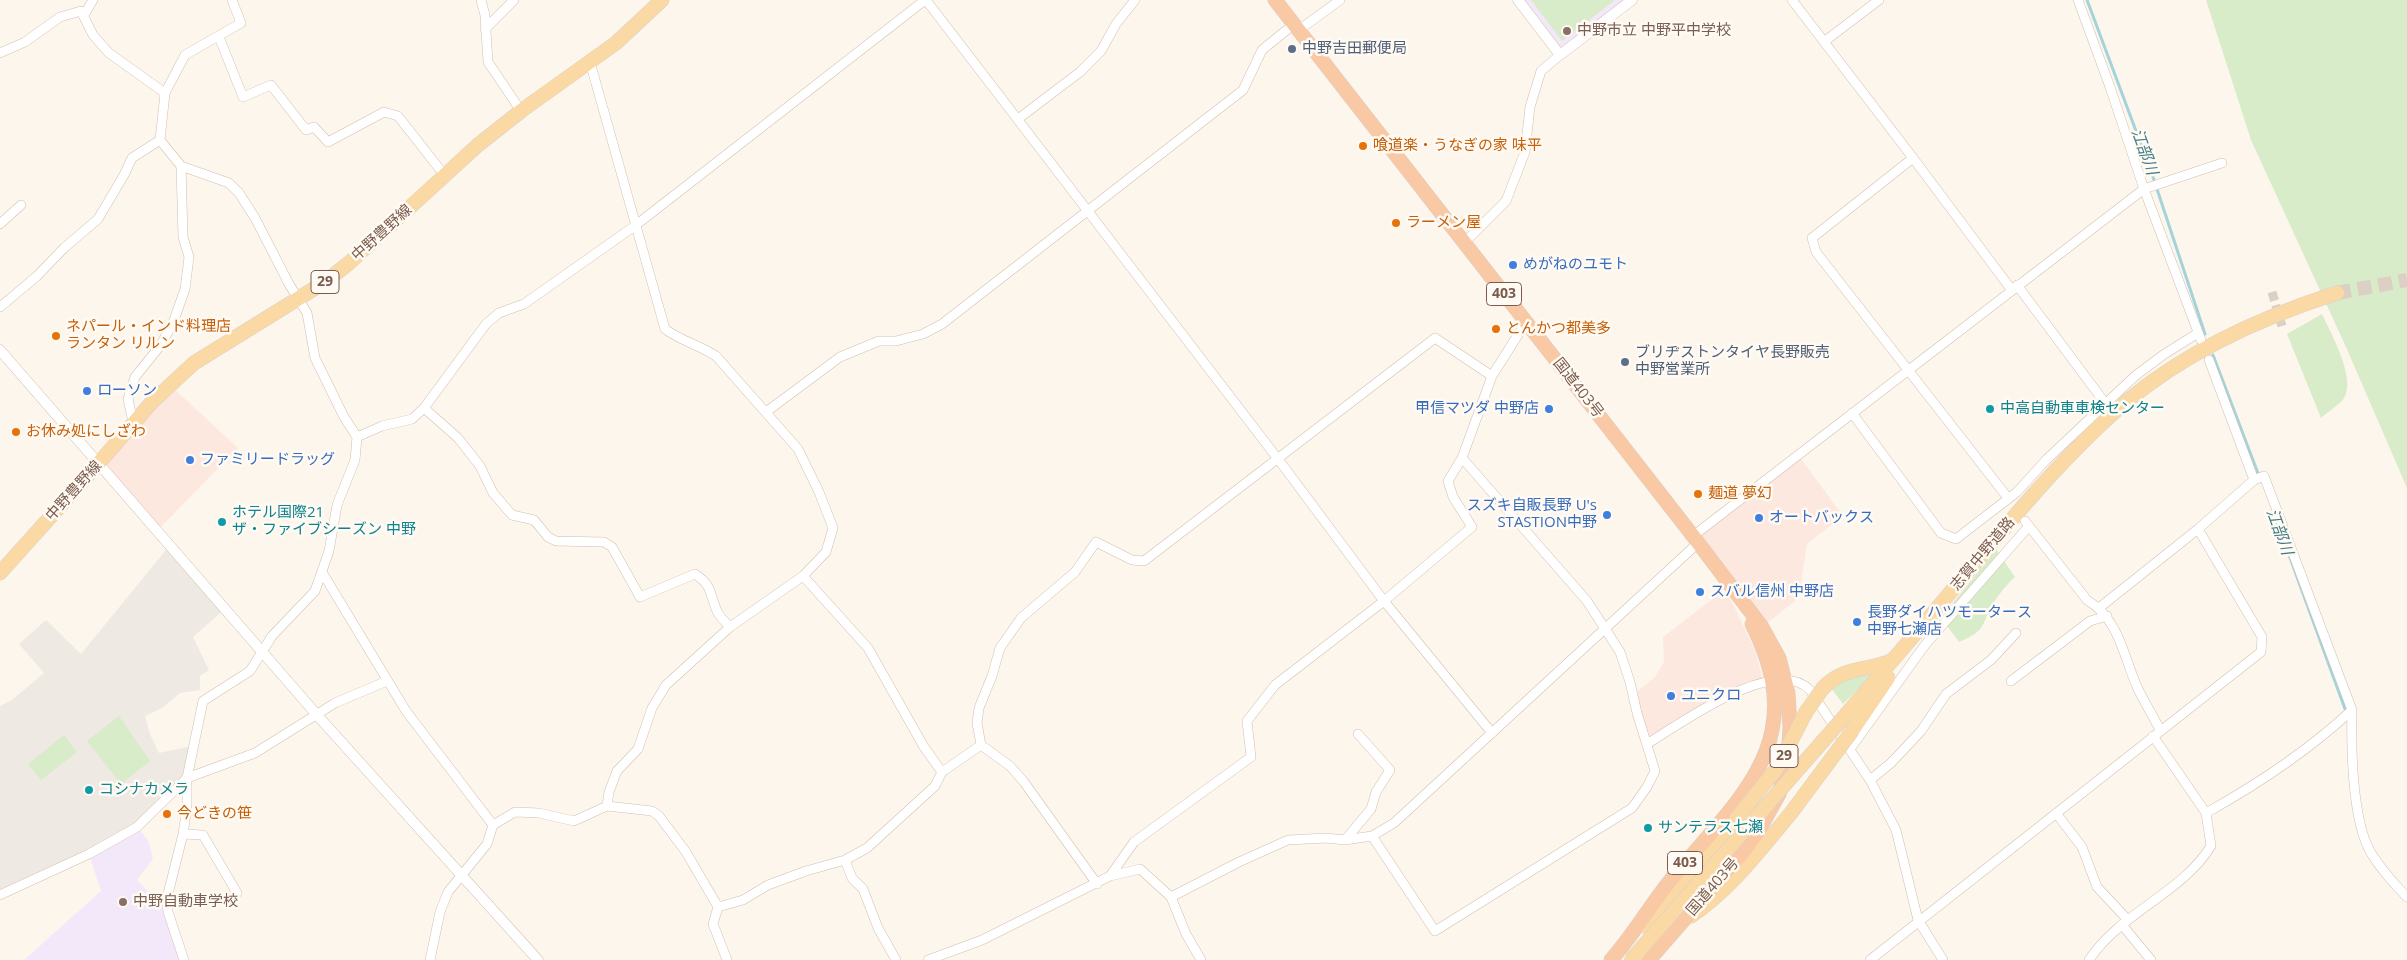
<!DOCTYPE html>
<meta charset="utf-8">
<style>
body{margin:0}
canvas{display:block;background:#fdf6ec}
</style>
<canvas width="2407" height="960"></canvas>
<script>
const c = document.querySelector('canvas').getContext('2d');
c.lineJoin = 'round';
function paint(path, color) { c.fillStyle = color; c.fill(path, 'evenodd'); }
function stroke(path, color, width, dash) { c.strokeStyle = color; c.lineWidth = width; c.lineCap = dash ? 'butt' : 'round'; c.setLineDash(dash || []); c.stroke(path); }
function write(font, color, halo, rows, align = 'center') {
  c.font = font + ' "Open Sans","Noto Sans JP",sans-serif'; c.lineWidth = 5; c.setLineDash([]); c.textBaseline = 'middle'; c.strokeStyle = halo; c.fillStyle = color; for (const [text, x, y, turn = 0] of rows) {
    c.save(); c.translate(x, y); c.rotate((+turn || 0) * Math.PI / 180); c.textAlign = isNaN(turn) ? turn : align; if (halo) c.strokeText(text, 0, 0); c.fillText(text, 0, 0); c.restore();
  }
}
paint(new Path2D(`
 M 170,385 L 238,448 L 157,531 L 98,464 Z
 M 1799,456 L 1843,516 L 1807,544 L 1800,588 L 1795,601 L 1762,627 L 1693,536 Z
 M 1723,591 L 1732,602 L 1756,653 L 1763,682 L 1647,744 L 1633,695 L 1655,677 L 1664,662 L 1663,637 Z`), '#fde8e0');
paint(new Path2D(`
 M 170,545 L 225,609 L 193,637 L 209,670 L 200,676 L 200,690 L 180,693 L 162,708 L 145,716 L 150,734 L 159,753 L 192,746 L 187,778 L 137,827 L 0,895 L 0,706 L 12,700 L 44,673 L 19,644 L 46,620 L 81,654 Z`), '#efe9e4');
paint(new Path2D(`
 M 1518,0 L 1632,0 L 1560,55 Z
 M 137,827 L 148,840 L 153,859 L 137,880 L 168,912 L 184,960 L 24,960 L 101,891 L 89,854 Z`), '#f3e8fa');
paint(new Path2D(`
 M 1531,0 L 1615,0 L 1562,41 Z
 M 2206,0 L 2407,0 L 2407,488 L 2346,347 L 2251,140 Z
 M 2322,314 C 2331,334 2359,382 2342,401 C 2336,407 2327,412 2321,418 L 2287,334 Z
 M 1996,549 L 2015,577 C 2007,584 2000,593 1994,602 C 1980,625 1988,630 1959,642 L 1941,618 Z
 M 1875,672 L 1843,704 L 1831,688 L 1847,677 Z
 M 119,716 L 150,761 L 121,784 L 87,741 Z
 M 64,735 L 77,752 L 41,780 L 28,764 Z`), '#d8ecc9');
stroke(new Path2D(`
 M 2087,0 L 2151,171 L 2205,334
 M 2213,355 L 2259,476
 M 2276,519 L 2345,709`), '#a5d3da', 3);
stroke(new Path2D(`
 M 2272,292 L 2282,326`), '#dcd0c4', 9, [9, 4.5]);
stroke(new Path2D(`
 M 2337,293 L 2407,280`), '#dcd0c4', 14, [14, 7]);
const minor = new Path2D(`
 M 481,0 L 485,15 L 488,62 L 521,111
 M 926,0 L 1278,459 L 1384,601 L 1492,733
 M 1792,0 L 1913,158 L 1812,238 L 1816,252 L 2008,498
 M 2078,0 L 2110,87 L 2144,189 L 2201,340
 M 84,15 L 93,0
 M 485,29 L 514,0
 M 1299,30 L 1340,0
 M 219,37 L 243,97 L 271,85 L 306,130 L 314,127 L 328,142 L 384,112 L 398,116 L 445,176
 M 1825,41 L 1879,0
 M 0,53 L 25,42 L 60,17 L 81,11 L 93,35 L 109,53 L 165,93 L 160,140 L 181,166 L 229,183 L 239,193 L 255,218 L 289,284 L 307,313 L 315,358 L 344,417 L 357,437 L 355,460 L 337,505 L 329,551 L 315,591 L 272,636 L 250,671 L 203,701 L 187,778 L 187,807 L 183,834 L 167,898 L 168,912 L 184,960
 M 590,62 L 665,329 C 681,341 699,345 716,356 L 798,449 L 819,492 L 833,528 L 826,552 L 803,576 L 730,627 L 666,685 L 652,708 L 638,749 L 617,771 L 609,792 L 607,806
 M 165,93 L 185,55 L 241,23 L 232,0
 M 1018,119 L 1080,72 L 1101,51 L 1116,24 L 1135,0
 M 1913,158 L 2011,289
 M 0,224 L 21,205
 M 1464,243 L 1506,201 L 1525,152 L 1530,107 L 1541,71 L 1560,55
 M 2017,285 L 2105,403
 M 0,307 L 37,276 L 64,248 L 98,219 L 124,175 L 132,158 L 160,140
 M 2209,360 L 2254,480 L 2264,476 L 2352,710 C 2351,747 2352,821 2371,853 C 2381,869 2394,884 2407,897
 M 424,408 L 458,438 L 480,466 L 493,493 L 512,515 L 534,520 L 548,537 L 556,541 L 604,542 L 612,547 L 640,597 L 695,574 C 713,586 709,593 717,611 C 719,617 726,622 730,627
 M 766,412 L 840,357 L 879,341 L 896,341 L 923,334 L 942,324 L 1243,90 L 1262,50 L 1294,24
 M 1852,413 L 1941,533 L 1956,539 L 2017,492 L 2046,460 L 2135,376 L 2163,355 L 2198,333
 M 133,422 L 128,399 L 135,377 L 160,346 L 173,323 L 185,289 L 189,257 L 183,237 L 181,166
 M 357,437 L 382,426 L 412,419 L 424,408 L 486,324 L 499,313 L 524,304 L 636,225 L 925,0
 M 2025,521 L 2087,600 C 2120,620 2123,656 2138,689 C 2145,703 2153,716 2160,730
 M 1693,536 L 2144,189 L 2222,163
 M 322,572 L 406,711 L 493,825
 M 803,576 L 868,648 L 924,747 L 942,772
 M 2099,608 L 2198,529 L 2254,480
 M 2011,681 L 2090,621 L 2107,616
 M 1647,744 C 1680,724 1775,654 1810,690 L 1870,780 L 1896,830 L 1918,920 L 1943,960
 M 981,745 L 1010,766 L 1024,782 L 1097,884
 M 1850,749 L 1925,645 L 2029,526
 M 1870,780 L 1891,763 L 1921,731 L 1946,694 L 1991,660 L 2016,633
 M 2056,813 L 2082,847 L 2097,887 L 2128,920
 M 2206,813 C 2258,784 2309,750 2352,710
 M 183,834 L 203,835 L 237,893
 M 1372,836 L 1435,931 L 1632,808 L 1647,787 L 1655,771 L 1637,713 L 1630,682 L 1620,652 L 1587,601 L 1462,458
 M 1345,840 L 1371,809 L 1376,792 L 1390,770 L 1358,734
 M 845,860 L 852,878 L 863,889 L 878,928 L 896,960
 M 1110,876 L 1134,842 L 1251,757 L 1247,721 L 1275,685 L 1384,601 L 1472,527 L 1453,497 L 1448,481 L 1462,458 L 1492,376 L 1526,322
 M 0,895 L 89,854 L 137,827 L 187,778 L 255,753 L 335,703 L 387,681
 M 1171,897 L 1186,934 L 1201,960
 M 718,907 L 743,900 L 768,885 L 806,871 L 845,860 L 867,848 L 935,786 L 942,772 L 981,745 L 977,723 L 979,708 L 992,676 L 1000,648 L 1021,618 L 1075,572 L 1096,542 L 1132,560 L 1144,561 L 1435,338 L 1492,376
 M 2123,926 L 2151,960
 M 430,960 L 440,912 L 448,892 L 487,844 L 493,825 L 515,812 L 539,813 L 574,821 L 607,806 L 652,811 L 659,816 L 686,852 L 718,907 L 713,924 L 727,960
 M 928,960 L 982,940 L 1110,876 L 1140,869 L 1171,897 L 1239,862 L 1288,840 L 1326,838 L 1345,840 L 1372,836 L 1394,823 L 1698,543
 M 1870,960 L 2261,652 L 2262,637 L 2198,529
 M 2089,960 C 2120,913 2182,893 2211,846 L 2206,813 L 2153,736`);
const tertiary = new Path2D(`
 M 1518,0 L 1560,55 L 1632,0
 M 0,350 L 317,715 L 538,960`);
const primary = new Path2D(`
 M 0,573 L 98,464 L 152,402 L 194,363 L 325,282 L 349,263 L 478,145 L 521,111 L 616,43 L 662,0
 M 1823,688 C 1845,665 1867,672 1893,660
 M 1844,717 C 1882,672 1921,628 1959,582 C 2011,520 2064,455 2126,402 C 2187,351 2262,317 2337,293
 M 1852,731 L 1888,678
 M 1691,916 C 1731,889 1760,850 1791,813
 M 1644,926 L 1736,819`);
const trunk = new Path2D(`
 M 1275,0 L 1693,536 L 1762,627 L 1779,658 L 1788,693 L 1790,727 L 1788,760 L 1779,794 L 1759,830 L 1744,851 L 1649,960
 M 1611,960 C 1634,934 1651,904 1673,877 C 1743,794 1811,741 1752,624`);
stroke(minor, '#d1beb0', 10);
stroke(tertiary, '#d1beb0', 11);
stroke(primary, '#dad1cd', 15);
stroke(trunk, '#dad1cd', 15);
stroke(minor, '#fff', 9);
stroke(tertiary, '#fff', 10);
stroke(primary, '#fbd9a5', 14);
stroke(trunk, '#f9c8a4', 14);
const primaryBridge = new Path2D(`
 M 1791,813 L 1852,731
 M 1736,819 L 1777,768 L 1806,712 L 1823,688
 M 1631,960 L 1844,717`);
stroke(primaryBridge, '#dad1cd', 15, []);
stroke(primaryBridge, '#fbd9a5', 14);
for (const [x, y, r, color] of [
 [1567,31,5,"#8d6e63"],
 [1292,49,5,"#5c6f8a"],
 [1363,146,5,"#e8710a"],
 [1396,223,5,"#e8710a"],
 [1513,265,5,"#3f7fe0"],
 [1496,329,5,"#e8710a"],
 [56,336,5,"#e8710a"],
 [1625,362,5,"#5c6f8a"],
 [87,391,5,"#3f7fe0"],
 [1549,409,5,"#3f7fe0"],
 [1990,409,5,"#0f9aa8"],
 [16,432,5,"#e8710a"],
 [190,460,5,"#3f7fe0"],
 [1698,494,5,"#e8710a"],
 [1607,515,5,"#3f7fe0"],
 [1759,518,5,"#3f7fe0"],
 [222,522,5,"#0f9aa8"],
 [1700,592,5,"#3f7fe0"],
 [1857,622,5,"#3f7fe0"],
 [1671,696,5,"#3f7fe0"],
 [89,790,5,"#0f9aa8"],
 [167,814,5,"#e8710a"],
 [1648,828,5,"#0f9aa8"],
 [123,902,5,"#8d6e63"]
]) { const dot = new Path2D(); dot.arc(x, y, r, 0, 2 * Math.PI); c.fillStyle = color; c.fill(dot); stroke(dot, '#fffaf3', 2); }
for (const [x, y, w] of [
 [325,282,28],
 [1504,294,35],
 [1784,756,28],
 [1685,863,35]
]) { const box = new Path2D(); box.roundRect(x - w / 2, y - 11.5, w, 23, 4); c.fillStyle = '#fffaf3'; c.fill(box); stroke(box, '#7a5c4d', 1); }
write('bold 14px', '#7a5c4d', null, [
 ["29",325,282],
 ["403",1504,294],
 ["29",1784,756],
 ["403",1685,863]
]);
write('15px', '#785e54', '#fffaf3', [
 ["中野市立 中野平中学校",1577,31],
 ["中野自動車学校",133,902]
], 'left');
write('15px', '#4e5e75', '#fffaf3', [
 ["中野吉田郵便局",1302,49],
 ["ブリヂストンタイヤ長野販売",1635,353],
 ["中野営業所",1635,370]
], 'left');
write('15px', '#c56008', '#fffaf3', [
 ["喰道楽・うなぎの家 味平",1373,146],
 ["ラーメン屋",1406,223],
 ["ネパール・インド料理店",66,327],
 ["ランタン リルン",66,344],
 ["とんかつ都美多",1506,329],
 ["お休み処にしざわ",26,432],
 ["麺道 夢幻",1708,494],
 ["今どきの笹",177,814]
], 'left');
write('15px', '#7a5c4d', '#fffaf3', [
 ["中野豊野線",382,233,-42],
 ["国道403号",1578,388,52],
 ["中野豊野線",74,491,-48],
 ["志賀中野道路",1983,554,-50],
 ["国道403号",1713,887,-49]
]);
write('15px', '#366cbe', '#fffaf3', [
 ["めがねのユモト",1523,265],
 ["ローソン",97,391],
 ["甲信マツダ 中野店",1539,409,"right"],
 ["ファミリードラッグ",200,460],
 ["スズキ自販長野 U's",1597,506,"right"],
 ["STASTION中野",1597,523,"right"],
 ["オートバックス",1769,518],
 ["スバル信州 中野店",1710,592],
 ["長野ダイハツモータース",1867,613],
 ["中野七瀬店",1867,630],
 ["ユニクロ",1681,696]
], 'left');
write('15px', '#0d838f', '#fffaf3', [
 ["中高自動車車検センター",2000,409],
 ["ホテル国際21",232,513],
 ["ザ・ファイブシーズン 中野",232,530],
 ["コシナカメラ",99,790],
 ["サンテラス七瀬",1658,828]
], 'left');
write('italic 16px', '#437c86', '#fffaf3', [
 ["江部川",2144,152,70],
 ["江部川",2279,532,70]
]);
</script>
